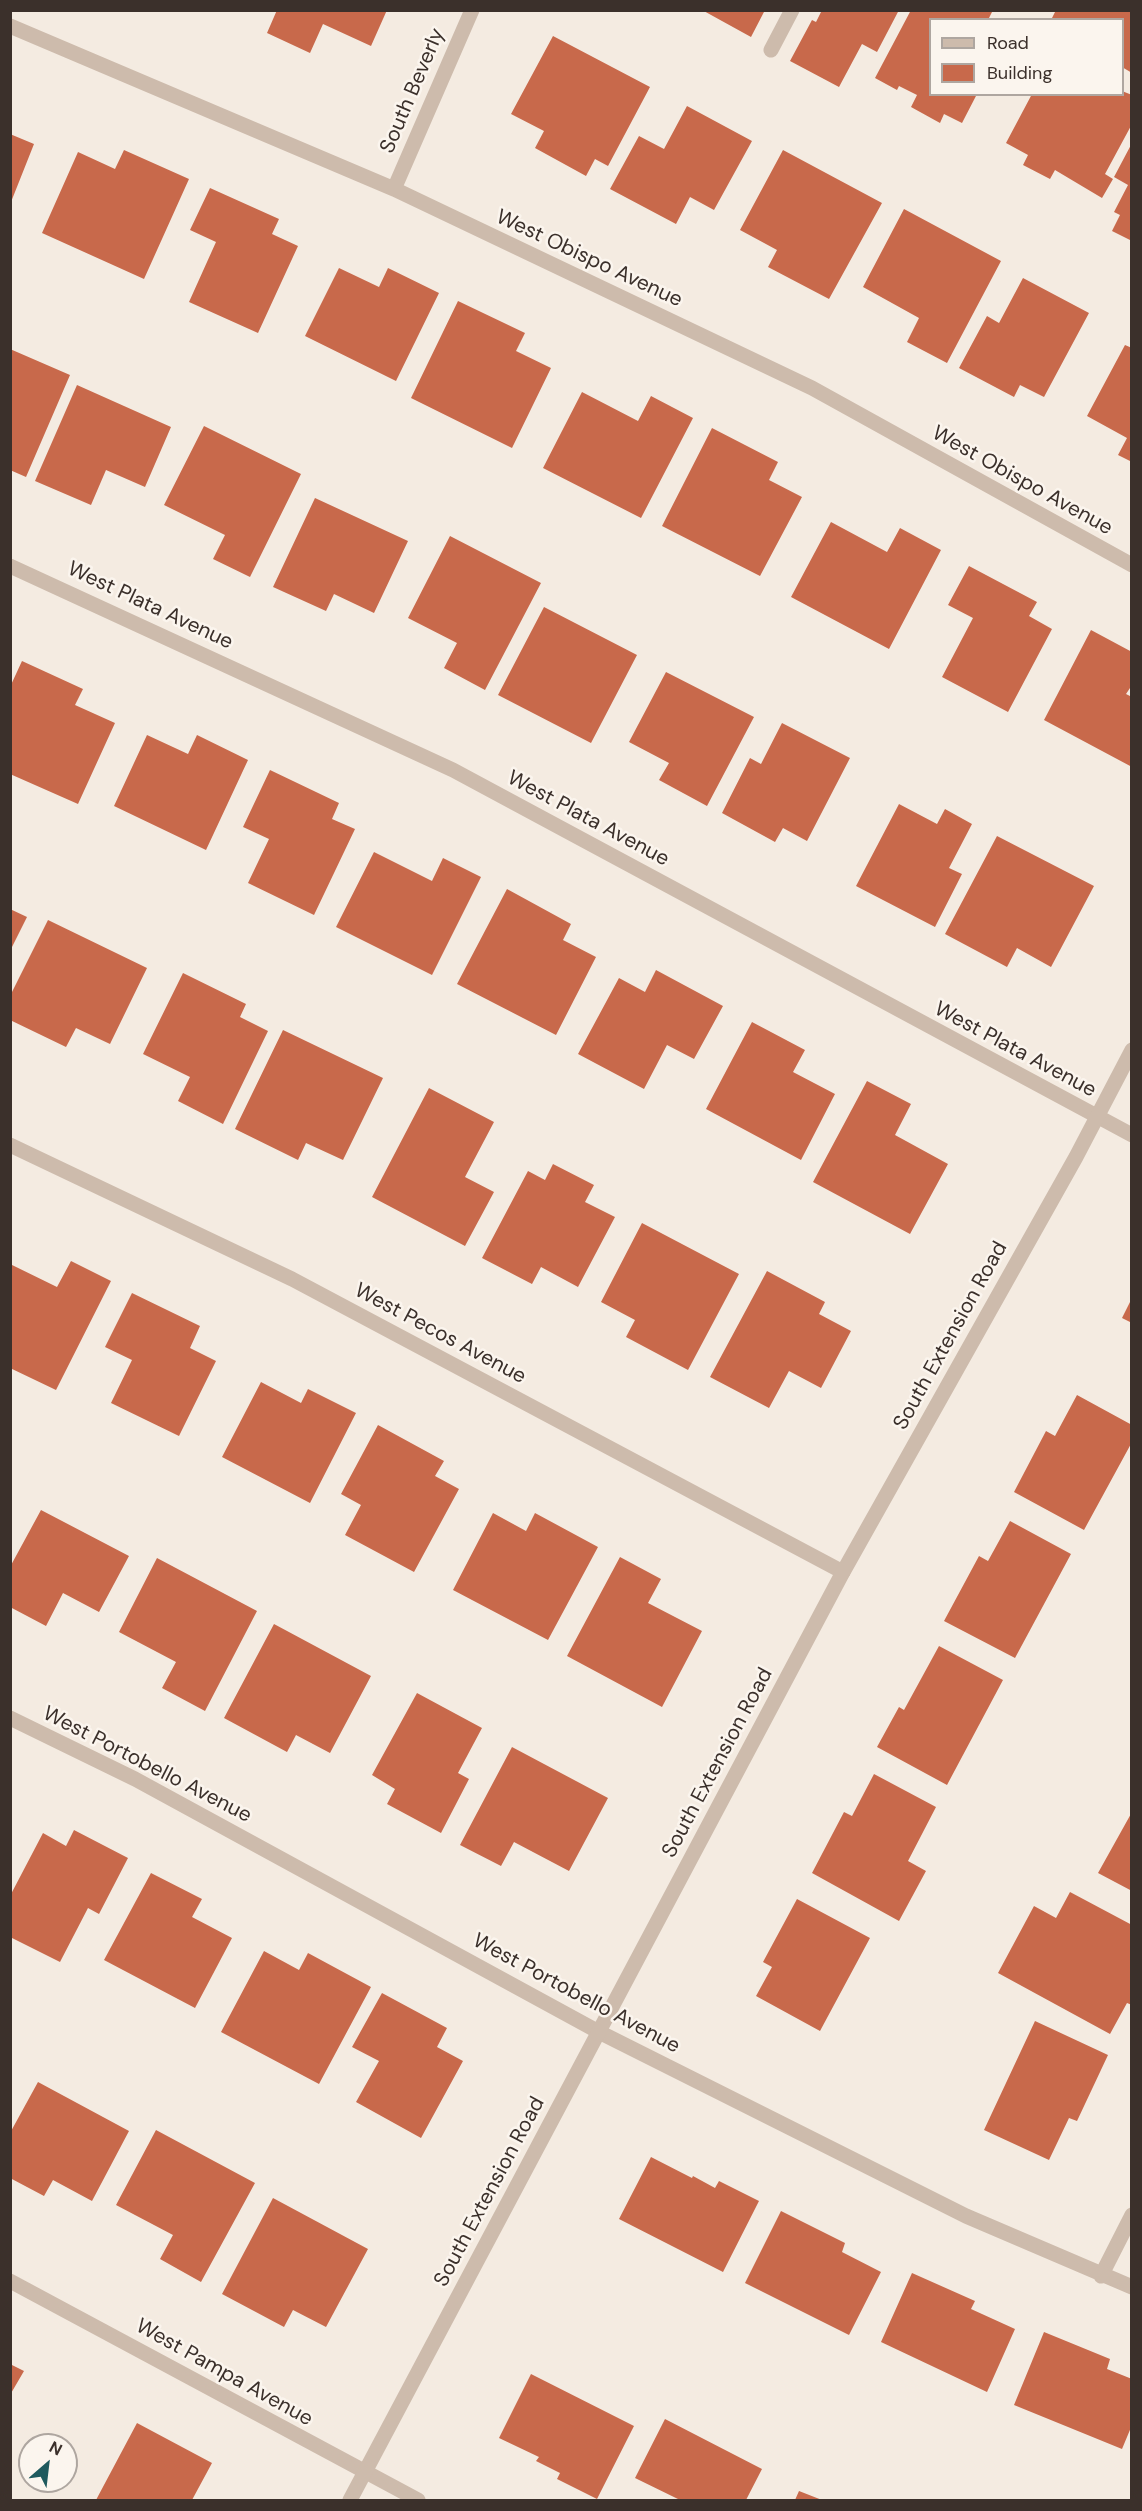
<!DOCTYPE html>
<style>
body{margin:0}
#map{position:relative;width:1142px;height:2511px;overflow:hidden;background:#f4ebe1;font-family:"DM Sans",sans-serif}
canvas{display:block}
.frame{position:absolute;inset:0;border:12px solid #3b302b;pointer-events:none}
.legend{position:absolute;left:929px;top:18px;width:195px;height:78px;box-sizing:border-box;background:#fbf5ee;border:2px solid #aea6a0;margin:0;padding:8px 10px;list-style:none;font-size:18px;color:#3b302b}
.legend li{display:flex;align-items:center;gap:12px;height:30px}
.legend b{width:30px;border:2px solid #aea6a0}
.north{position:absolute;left:18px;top:2433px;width:60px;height:60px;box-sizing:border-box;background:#fbf5ee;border:2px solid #aea6a0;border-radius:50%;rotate:28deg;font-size:16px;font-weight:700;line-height:24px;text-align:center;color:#3b302b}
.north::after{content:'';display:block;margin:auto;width:21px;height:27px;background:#1f5a5e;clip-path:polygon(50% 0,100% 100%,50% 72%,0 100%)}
</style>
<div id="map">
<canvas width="1142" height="2511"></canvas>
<div class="frame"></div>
<ul class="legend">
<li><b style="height:8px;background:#cdbbac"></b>Road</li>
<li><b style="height:16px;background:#c8694b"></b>Building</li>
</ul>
<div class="north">N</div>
</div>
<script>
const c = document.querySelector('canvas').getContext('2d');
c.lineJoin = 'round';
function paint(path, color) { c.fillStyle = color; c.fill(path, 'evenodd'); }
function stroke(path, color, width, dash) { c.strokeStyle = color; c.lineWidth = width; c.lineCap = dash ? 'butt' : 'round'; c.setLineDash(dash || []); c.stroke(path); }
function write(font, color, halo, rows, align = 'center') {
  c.font = font + ' "DM Sans",sans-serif'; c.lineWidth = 5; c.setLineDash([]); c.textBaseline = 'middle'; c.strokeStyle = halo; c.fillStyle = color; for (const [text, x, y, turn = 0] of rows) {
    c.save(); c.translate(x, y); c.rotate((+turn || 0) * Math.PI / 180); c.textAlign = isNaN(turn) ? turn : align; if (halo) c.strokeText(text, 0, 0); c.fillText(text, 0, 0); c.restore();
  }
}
paint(new Path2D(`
 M 277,10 L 387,10 L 371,46 L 323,24 L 310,53 L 267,33 Z
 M 702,10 L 765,10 L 751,37 Z
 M 822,10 L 899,10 L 877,52 L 862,44 L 839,87 L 790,61 L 812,20 L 816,22 Z
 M 911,10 L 992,12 L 988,20 L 930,20 L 930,94 L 977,94 L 962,123 L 944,114 L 940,123 L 911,107 L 917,95 L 899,86 L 897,90 L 875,78 Z
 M 1056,10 L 1132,10 L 1132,73 L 1122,67 L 1122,20 L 1051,20 Z
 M 553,36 L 650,87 L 608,166 L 595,159 L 586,176 L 535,148 L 544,131 L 511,114 Z
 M 1122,91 L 1132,95 L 1132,124 L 1105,174 L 1113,179 L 1102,198 L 1055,170 L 1050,179 L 1023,165 L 1028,155 L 1006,143 L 1032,94 L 1122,94 Z
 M 687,106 L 752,141 L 714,210 L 690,197 L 676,224 L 610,189 L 639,136 L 664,149 Z
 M 10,134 L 34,144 L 11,202 L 10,202 Z
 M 1132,143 L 1132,241 L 1112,231 L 1120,215 L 1114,212 L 1128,185 L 1114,177 Z
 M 124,150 L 189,179 L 144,279 L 42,233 L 78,152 L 115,169 Z
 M 783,150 L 882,203 L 829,299 L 768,267 L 777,250 L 740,230 Z
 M 210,188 L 279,219 L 272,234 L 298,246 L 258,333 L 189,302 L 216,242 L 190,230 Z
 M 904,209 L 1001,261 L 947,363 L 907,342 L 919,318 L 863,287 Z
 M 339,268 L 379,287 L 388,268 L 439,293 L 396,381 L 305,336 Z
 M 1023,278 L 1089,313 L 1044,397 L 1020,385 L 1014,397 L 959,368 L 987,316 L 999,323 Z
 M 458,301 L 525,333 L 516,351 L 551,368 L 512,448 L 411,398 Z
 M 1125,345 L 1132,348 L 1132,462 L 1118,455 L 1127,438 L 1087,416 Z
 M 10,349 L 70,375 L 26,477 L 10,470 Z
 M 77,385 L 171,427 L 145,487 L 106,470 L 91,505 L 35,481 Z
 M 582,392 L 638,421 L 651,396 L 693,418 L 641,518 L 543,468 Z
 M 204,426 L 301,474 L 250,577 L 213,559 L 225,535 L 164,505 Z
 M 712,428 L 778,462 L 769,480 L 802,497 L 760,576 L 662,526 Z
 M 315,498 L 408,541 L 374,613 L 334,594 L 326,611 L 273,587 Z
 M 831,522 L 887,552 L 900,528 L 941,550 L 889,649 L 791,597 Z
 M 450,536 L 541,583 L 485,690 L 444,668 L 457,643 L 408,618 Z
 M 969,566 L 1037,602 L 1029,616 L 1052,629 L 1008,712 L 942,677 L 973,618 L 948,605 Z
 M 544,607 L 637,655 L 591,743 L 498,695 Z
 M 1091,630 L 1132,652 L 1132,685 L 1126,694 L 1132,697 L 1132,767 L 1044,720 Z
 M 22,661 L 83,689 L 75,705 L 115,723 L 78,804 L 10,774 L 10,687 Z
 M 666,672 L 754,717 L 707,806 L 659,780 L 669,763 L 629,742 Z
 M 782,723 L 850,758 L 807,841 L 783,828 L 775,842 L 722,813 L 750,758 L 761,764 Z
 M 147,735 L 188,754 L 197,735 L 248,760 L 206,850 L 114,806 Z
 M 270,770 L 339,803 L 332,819 L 355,829 L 314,915 L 248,883 L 269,839 L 243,827 Z
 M 899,804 L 937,824 L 945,809 L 972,824 L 949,868 L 962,874 L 935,927 L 856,886 Z
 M 997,836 L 1094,886 L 1051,967 L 1017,948 L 1007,967 L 945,934 Z
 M 374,852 L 432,881 L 443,858 L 481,877 L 432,975 L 336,927 Z
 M 507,889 L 571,924 L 563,940 L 596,957 L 556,1035 L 457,984 Z
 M 10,909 L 27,917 L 10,951 Z
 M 48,920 L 147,968 L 110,1044 L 76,1028 L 66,1047 L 10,1020 L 10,996 Z
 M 656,970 L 723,1006 L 694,1059 L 667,1045 L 644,1089 L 578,1054 L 619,978 L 645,992 Z
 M 183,973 L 246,1004 L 240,1017 L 268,1031 L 223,1124 L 178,1101 L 190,1077 L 143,1054 Z
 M 752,1022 L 805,1050 L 793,1072 L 835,1094 L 801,1160 L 706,1109 Z
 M 283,1030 L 383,1078 L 343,1160 L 306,1143 L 298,1160 L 235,1129 Z
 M 867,1081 L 911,1104 L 895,1135 L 948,1164 L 910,1234 L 813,1182 Z
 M 429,1088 L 494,1122 L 465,1177 L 494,1192 L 465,1246 L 372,1197 Z
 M 553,1164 L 594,1185 L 585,1202 L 615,1217 L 578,1287 L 541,1267 L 532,1284 L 482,1258 L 528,1171 L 545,1180 Z
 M 642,1223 L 739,1274 L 688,1370 L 626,1337 L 635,1320 L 601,1302 Z
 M 71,1261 L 111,1281 L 56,1390 L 10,1368 L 10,1264 L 57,1287 Z
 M 767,1271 L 825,1302 L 819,1314 L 851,1331 L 821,1388 L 789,1371 L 769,1408 L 710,1377 Z
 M 132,1293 L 200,1326 L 190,1348 L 216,1361 L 179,1436 L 111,1403 L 132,1360 L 105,1347 Z
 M 1132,1298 L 1132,1323 L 1122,1318 Z
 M 261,1382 L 301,1403 L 308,1389 L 356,1413 L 310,1503 L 222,1457 Z
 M 1077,1395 L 1132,1425 L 1132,1442 L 1084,1530 L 1014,1492 L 1046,1431 L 1055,1436 Z
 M 378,1425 L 444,1461 L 435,1476 L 459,1489 L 414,1572 L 345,1535 L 361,1505 L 341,1494 Z
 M 41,1510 L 129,1556 L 99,1612 L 63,1593 L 46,1626 L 10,1607 L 10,1567 Z
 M 493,1513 L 526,1531 L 535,1513 L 598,1547 L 548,1640 L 453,1590 Z
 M 1010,1521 L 1071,1554 L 1015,1658 L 944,1621 L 979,1556 L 988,1561 Z
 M 620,1557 L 661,1579 L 648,1603 L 702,1631 L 662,1707 L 567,1656 Z
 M 157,1558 L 257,1611 L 205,1711 L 162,1688 L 176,1662 L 119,1632 Z
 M 274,1624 L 371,1676 L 330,1753 L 296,1735 L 287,1752 L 224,1718 Z
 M 939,1646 L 1003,1680 L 947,1785 L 877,1747 L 899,1707 L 904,1710 Z
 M 417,1693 L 482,1728 L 458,1773 L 469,1779 L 441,1833 L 387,1804 L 395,1789 L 372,1775 Z
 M 512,1747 L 608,1798 L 569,1871 L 514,1842 L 501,1866 L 460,1845 Z
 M 874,1774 L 936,1807 L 908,1861 L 926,1871 L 899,1921 L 812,1873 L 844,1812 L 852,1816 Z
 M 1132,1812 L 1132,1891 L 1098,1873 Z
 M 74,1830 L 128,1858 L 99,1914 L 88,1908 L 60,1962 L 10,1937 L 10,1896 L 43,1833 L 66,1846 Z
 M 151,1873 L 202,1899 L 192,1917 L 232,1938 L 195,2008 L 104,1960 Z
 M 1070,1892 L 1132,1925 L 1132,2005 L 1127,2003 L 1110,2034 L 998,1973 L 1034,1906 L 1056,1918 Z
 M 797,1899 L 870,1938 L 820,2031 L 756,1996 L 772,1967 L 763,1962 Z
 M 264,1951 L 299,1970 L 308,1953 L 371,1987 L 319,2084 L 221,2032 Z
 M 382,1993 L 447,2028 L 437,2047 L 463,2061 L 421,2138 L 356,2102 L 379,2061 L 352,2047 Z
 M 1035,2021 L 1108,2055 L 1077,2121 L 1069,2118 L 1049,2160 L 984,2130 Z
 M 38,2082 L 129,2131 L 92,2201 L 53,2180 L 44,2196 L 10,2178 L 10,2133 Z
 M 156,2130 L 255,2183 L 201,2282 L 160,2259 L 173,2235 L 116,2205 Z
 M 651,2157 L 692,2178 L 693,2176 L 715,2188 L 719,2181 L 759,2201 L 723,2272 L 619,2219 Z
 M 273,2198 L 368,2249 L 326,2327 L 293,2310 L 284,2327 L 222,2294 Z
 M 781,2211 L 845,2243 L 842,2252 L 881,2272 L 849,2335 L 745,2283 Z
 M 912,2273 L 975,2301 L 971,2309 L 1015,2329 L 987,2392 L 881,2342 Z
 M 1044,2332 L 1110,2359 L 1107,2369 L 1132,2379 L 1132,2425 L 1122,2449 L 1014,2405 Z
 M 10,2364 L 24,2371 L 10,2395 Z
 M 531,2374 L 634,2426 L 597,2499 L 557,2479 L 560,2473 L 536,2461 L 539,2457 L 499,2438 Z
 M 665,2419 L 762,2469 L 746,2500 L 680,2500 L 635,2478 Z
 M 137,2423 L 212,2463 L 192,2500 L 96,2500 Z
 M 799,2491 L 822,2500 L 795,2500 Z`), '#c8694b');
stroke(new Path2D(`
 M 10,26 L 394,189 L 812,388 L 1132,565
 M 771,50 L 792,10
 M 394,189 L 472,10
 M 10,566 L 453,770 L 1132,1135
 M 10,1145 L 292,1279 L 843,1572
 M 10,1718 L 135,1779 L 599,2032 L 966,2216 L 1132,2287
 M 1101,2276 L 1132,2215
 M 10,2281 L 418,2500`), '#cdbbac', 15);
stroke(new Path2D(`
 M 350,2500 L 843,1572 L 1076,1157 L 1132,1050`), '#cdbbac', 15);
write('21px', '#3b302b', '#fbf5ee', [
 ["South Beverly",413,91,-67],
 ["West Obispo Avenue",589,259,25],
 ["West Obispo Avenue",1022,481,29],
 ["West Plata Avenue",150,606,25],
 ["West Plata Avenue",588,819,28],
 ["West Plata Avenue",1015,1050,28],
 ["West Pecos Avenue",440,1334,28],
 ["South Extension Road",951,1336,-61],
 ["South Extension Road",718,1763,-62],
 ["West Portobello Avenue",147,1765,27],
 ["West Portobello Avenue",576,1994,28],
 ["South Extension Road",490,2192,-62],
 ["West Pampa Avenue",224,2373,29]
]);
</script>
